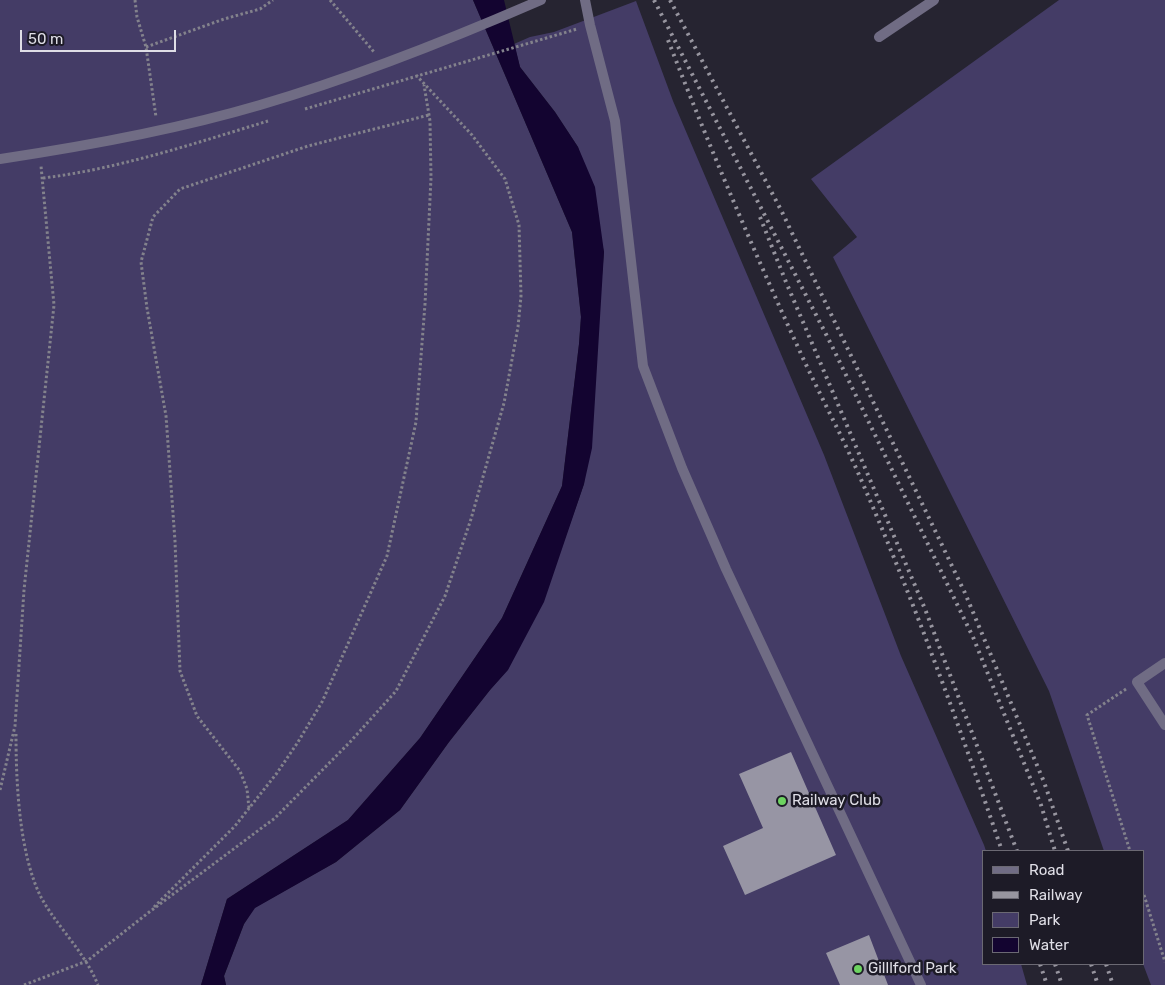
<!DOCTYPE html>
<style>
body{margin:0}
#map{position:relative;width:1165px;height:985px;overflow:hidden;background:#262431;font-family:Rubik,sans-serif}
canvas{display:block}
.legend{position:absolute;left:982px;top:850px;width:162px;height:115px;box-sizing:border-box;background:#1d1b27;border:1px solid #6b6973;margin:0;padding:6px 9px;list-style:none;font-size:15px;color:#dfdee6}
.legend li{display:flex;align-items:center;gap:10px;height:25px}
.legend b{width:25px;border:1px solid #6b6973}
.scale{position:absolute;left:20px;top:30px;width:156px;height:22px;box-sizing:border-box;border:2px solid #dfdee6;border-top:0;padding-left:6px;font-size:15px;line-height:18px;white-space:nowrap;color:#dfdee6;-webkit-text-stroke:4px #1d1b27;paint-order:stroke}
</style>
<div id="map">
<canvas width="1165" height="985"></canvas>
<ul class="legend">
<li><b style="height:6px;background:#706c84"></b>Road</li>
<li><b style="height:6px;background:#97959f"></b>Railway</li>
<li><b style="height:14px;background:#443c66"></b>Park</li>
<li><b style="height:14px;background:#130430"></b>Water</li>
</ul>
<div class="scale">50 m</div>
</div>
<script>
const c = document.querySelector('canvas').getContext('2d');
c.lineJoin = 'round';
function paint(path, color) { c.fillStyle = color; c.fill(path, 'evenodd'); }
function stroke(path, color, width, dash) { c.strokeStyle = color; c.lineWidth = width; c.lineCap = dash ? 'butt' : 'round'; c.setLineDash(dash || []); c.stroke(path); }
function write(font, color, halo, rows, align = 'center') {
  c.font = font + ' Rubik,sans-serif'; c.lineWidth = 5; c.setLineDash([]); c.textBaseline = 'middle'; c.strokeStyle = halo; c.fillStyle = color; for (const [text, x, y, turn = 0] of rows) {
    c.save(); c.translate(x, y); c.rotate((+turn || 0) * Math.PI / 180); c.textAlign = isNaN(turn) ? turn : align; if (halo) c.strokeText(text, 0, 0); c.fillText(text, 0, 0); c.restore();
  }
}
paint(new Path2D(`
 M 0,0 L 473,0 L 572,232 L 581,317 L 579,344 L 562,486 L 502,618 L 420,738 L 348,820 L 227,899 L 201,985 L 0,985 Z
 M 1059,0 L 1165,0 L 1165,985 L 1151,985 L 1143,964 L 1144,851 L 1104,851 L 1049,691 L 833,257 L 857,237 L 811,179 Z
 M 636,1 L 673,101 L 824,455 L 901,656 L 984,845 L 986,851 L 984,851 L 984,964 L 1021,964 L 1027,985 L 226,985 L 224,976 L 244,924 L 254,908 L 336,862 L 400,810 L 449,742 L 490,690 L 508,669 L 564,541 L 584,484 L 604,252 L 578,147 L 555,112 L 520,67 L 514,44 L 530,37 L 554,32 Z`), '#443c66');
paint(new Path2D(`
 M 473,0 L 504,0 L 520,67 L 555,112 L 578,147 L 595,187 L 604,252 L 592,448 L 584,484 L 544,602 L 508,670 L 490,690 L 449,742 L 400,810 L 336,862 L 255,908 L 244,924 L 224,976 L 226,985 L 201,985 L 227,899 L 348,820 L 420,738 L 502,618 L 562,486 L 579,344 L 581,317 L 572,232 Z`), '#130430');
paint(new Path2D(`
 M 791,752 L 836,855 L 745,895 L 723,846 L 763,828 L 739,774 Z
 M 869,935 L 888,985 L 840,985 L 826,953 Z`), '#9795a4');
stroke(new Path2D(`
 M 135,0 L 137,17 L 146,47 L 156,117
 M 330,0 L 374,52
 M 146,47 L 224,19 L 260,9 L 273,0
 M 305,109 L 577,29
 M 43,178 C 118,169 196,143 268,121
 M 1126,689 L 1087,715 L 1130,851
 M 16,734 C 16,782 19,856 42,899 C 59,929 84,951 98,985
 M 0,790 L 15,726 L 24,590 L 54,305 L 41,166
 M 249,808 L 247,789 L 240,771 L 197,716 L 180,671 L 175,541 L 166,416 L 147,308 L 141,262 L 153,217 L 180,189 L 308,146 L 429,115
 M 1144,895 L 1165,962
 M 154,907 L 235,826 L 277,773 L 298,742 L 322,702 L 387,556 L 416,422 L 425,304 L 431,178 L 430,121 L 424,85
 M 24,985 L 87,961 L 148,913 L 275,818 L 350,742 L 396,691 L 445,596 L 471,519 L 504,403 L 518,327 L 521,296 L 519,225 L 505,179 L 472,135 L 416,75`), '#83828c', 3, [2.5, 2.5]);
stroke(new Path2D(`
 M 585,0 L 590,25 L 615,121 L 643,366 L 682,468 L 726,569 L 921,985
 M 1165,663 L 1137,682 L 1165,725`), '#706c84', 10);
stroke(new Path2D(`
 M 879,37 L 934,0
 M 0,159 C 87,146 175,130 260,105 C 356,77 449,40 541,0`), '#706c84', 10);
stroke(new Path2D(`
 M 654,0 L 831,344 L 973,637 L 1041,805 L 1055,851
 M 670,0 L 781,210 L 965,593 L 1044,782 L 1068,851
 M 668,40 C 708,143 751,245 797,345 C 818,392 843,437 863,484 C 915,604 960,727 1002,851
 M 760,217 L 786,282 L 925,609 L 1017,851
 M 1040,964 L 1047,985
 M 1055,964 L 1062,985
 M 1091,964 L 1098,985
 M 1106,964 L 1113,985`), '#97959f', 4, [2.5, 5]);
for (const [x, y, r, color] of [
 [782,801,5,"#6dd361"],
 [858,969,5,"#6dd361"]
]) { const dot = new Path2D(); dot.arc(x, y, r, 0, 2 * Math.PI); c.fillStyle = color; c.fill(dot); stroke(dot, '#1d1b27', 2); }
write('15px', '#dfdee6', '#1d1b27', [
 ["Railway Club",792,801],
 ["Gilllford Park",868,969]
], 'left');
</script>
